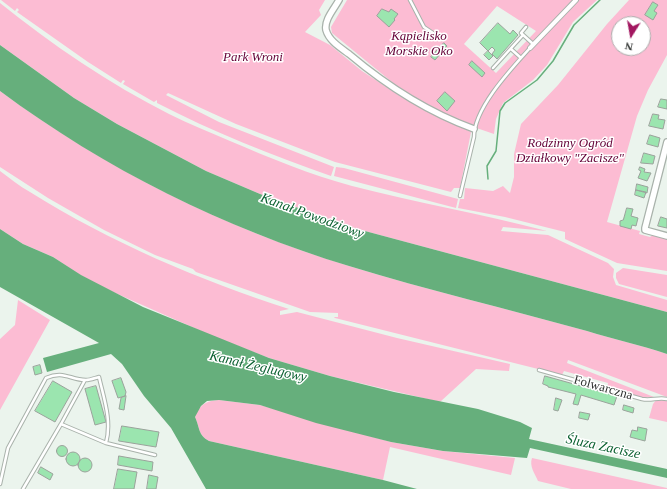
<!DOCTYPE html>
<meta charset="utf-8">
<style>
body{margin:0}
#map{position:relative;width:667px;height:489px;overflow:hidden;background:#ebf4ed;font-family:Georgia,serif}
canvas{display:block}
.north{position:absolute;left:611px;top:16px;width:40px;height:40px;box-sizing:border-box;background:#fff;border:1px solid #acadac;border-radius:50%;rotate:191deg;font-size:11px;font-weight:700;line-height:16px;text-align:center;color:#2f3230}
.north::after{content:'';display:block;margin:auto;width:14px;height:18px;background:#a21760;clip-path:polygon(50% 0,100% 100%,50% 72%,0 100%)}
</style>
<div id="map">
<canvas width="667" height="489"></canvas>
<div class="north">N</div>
</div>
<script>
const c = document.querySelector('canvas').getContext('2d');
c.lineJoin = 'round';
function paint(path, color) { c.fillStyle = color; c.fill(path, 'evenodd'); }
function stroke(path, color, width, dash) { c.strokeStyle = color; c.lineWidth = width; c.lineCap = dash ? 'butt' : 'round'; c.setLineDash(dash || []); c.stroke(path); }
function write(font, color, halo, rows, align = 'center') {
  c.font = font + ' Georgia,serif'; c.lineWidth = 3; c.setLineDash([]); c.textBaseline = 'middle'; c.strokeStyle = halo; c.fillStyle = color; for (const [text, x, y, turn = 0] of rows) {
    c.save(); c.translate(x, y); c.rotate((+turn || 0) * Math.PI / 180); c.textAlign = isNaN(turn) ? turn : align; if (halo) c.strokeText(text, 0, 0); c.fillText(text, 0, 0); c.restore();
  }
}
paint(new Path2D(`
 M 1,0 L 325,0 L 319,10 L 321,15 L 305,32 L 330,45 L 362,71 L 403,98 L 471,132 L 460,188 L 454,188 L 451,192 L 335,162 L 236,124 L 168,93 L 166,95 L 219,122 L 334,167 L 331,176 C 271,155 213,132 157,103 L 157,100 L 154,102 L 123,84 L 125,81 L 123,80 L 121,83 L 88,62 L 17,12 L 19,10 L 17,8 L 15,11 Z
 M 347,0 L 597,0 L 573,22 L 547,65 L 533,80 L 503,103 L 496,119 L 494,134 L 462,123 L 409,96 L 332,33 L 331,27 ZM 497,6 L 536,31 L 496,73 L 464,44 Z
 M 629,0 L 667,0 L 667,55 L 648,90 L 637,116 L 607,222 L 640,231 L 639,234 L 650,237 L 653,235 L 667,239 L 667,271 L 617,263 L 565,239 L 565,232 L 505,217 L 458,208 L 460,199 L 464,199 L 465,188 L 493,191 L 503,186 L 510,193 L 514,177 L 514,154 L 521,124 L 558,85 L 607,24 ZM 619,24 L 643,24 L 643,48 L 619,48 Z
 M 0,3 C 52,45 110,84 169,114 C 189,124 210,132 230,141 C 270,158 311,175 352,186 C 417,203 483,214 547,231 L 503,227 L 501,231 L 548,235 L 608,263 L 614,269 L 613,277 L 616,285 L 667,300 L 667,312 L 350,227 L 260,194 L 206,171 L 117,124 L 74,98 L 0,45 Z
 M 0,91 C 105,168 224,228 349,266 C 427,290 508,309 587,331 C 613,339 641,345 667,354 L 667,397 L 568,360 L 567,363 L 654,397 L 644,398 L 607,388 L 608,383 L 564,371 L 562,375 L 335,318 L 334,317 L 338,317 L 338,313 L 310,312 L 196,272 L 193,269 L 155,255 L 104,230 L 48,198 L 0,167 Z
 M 336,167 L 344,168 L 458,199 L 456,208 L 334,176 Z
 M 0,171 C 10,178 19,186 30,192 C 110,242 199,280 289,309 L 280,311 L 280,315 L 297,312 L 397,338 L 510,364 L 509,371 L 476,369 L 440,402 L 330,376 L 269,358 L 210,335 L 113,292 L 80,275 L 53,257 L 23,244 L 0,229 Z
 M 623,268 L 667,275 L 667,297 L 619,284 L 616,278 L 616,273 Z
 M 18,300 L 50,320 L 0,410 L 0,339 L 15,325 Z
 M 657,399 L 667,400 L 667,422 L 649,418 L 653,404 Z
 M 219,400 L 260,405 L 391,442 L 443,451 L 515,458 L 511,475 L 390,447 L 383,480 L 209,441 C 198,435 200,428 195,417 C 200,404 206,401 219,400 Z
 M 532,458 L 667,488 L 667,489 L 571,489 L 538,481 C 535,474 529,466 532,458 Z`), '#fcbcd3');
paint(new Path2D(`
 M 0,45 L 74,98 L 117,124 L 206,171 L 260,194 L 350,227 L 667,312 L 667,354 C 641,345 613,339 587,331 C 508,309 427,290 349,266 C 224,228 105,169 0,91 Z
 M 0,229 L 23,244 L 53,257 L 81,275 L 143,307 L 269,358 L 330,376 L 394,392 L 478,409 L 520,422 L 532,428 L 529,439 L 667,469 L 667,478 L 530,448 L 527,458 L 443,451 L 391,442 L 316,423 L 260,405 L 219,400 L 207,401 L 201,406 L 195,417 C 200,428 198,435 209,441 L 383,480 L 417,489 L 206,489 L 171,428 L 144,396 L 122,364 L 111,354 L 47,372 L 43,358 L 99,343 L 0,287 Z`), '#66af7c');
stroke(new Path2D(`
 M 488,179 L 487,166 L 496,151 L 500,111 L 505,103 L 537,80 L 553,61 L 574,25 L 600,0`), '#66af7c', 1.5);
const building = new Path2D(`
 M 653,2 L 658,5 L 654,11 L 657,13 L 653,20 L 645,15 Z
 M 382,9 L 389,12 L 391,9 L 398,14 L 394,19 L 395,20 L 389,27 L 377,16 Z
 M 498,23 L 510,34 L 513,30 L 518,35 L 497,59 L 492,54 L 495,50 L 492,47 L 488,51 L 480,43 Z
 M 444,43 L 447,46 L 435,60 L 431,57 Z
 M 488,51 L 493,56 L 489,60 L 484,55 Z
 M 472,61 L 485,73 L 482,77 L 469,65 Z
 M 445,92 L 455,101 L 447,111 L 437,101 Z
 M 661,99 L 667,100 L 667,109 L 658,107 Z
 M 653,114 L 659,115 L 658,119 L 665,120 L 663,129 L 649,126 Z
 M 650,135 L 660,138 L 658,147 L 647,144 Z
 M 644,153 L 655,156 L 653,164 L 641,163 Z
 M 640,167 L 645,169 L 644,172 L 651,173 L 647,181 L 638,178 L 641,171 L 639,170 Z
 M 637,184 L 648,187 L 647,193 L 636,190 Z
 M 636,190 L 646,192 L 644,198 L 635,195 Z
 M 627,208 L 633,209 L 631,216 L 638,218 L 636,226 L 632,225 L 631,229 L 620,226 L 620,221 L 623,220 Z
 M 661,217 L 667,219 L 667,228 L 658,226 Z
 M 40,365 L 42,373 L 35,375 L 33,367 Z
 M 545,376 L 617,396 L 614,405 L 581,395 L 578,405 L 573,404 L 576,394 L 548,387 L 548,386 L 543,384 Z
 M 121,378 L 126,392 L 125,396 L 118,398 L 112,381 Z
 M 53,381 L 72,392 L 55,422 L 35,411 Z
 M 96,386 L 106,422 L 95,425 L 85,389 Z
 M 126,396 L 124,410 L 119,409 L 121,398 Z
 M 556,398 L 562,400 L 558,411 L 554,410 Z
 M 624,405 L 634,408 L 633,413 L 623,410 Z
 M 580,412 L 590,414 L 588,420 L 579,418 Z
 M 122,426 L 159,432 L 156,447 L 119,441 Z
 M 638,427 L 647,429 L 645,441 L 630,437 L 632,430 L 637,431 Z
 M56.5 451a5.5 5.5 0 1 1 11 0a5.5 5.5 0 1 1-11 0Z
 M66 459a7 7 0 1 1 14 0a7 7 0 1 1-14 0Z
 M 119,456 L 153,462 L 152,471 L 118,465 Z
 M78 465a7 7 0 1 1 14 0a7 7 0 1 1-14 0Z
 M 41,467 L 53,474 L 50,480 L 38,473 Z
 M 118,469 L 137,472 L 134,489 L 114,489 Z
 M 149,475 L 158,477 L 156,489 L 147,489 Z`);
paint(building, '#9be5af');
stroke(building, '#9aa29b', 1);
const service = new Path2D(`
 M 410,0 L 424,27 L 442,39
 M 526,27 L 521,33 L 533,44
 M 511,49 L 521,58
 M 493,68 L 523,35
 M 460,196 L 474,137 C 474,108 511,69 530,48
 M 539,370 L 642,399 C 651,401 658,397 667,399
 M 61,424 L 85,380
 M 0,484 L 8,448 L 46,378 C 64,370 70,380 86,380 C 90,380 95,378 99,377 C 104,399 112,421 106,443
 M 23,489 L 61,424 L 106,443 L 155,455`);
const pedestrian = new Path2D(`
 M 530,48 L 576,0`);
const minor = new Path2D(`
 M 339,0 C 334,9 324,20 326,30 C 329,41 341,48 349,54 C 387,86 427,112 474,129
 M 667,142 L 645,228 L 645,230 L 667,236`);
stroke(service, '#a9b2ab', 4.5);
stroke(pedestrian, '#a9b2ab', 6);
stroke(minor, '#a9b2ab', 8);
stroke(service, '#fff', 2.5);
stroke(pedestrian, '#fff', 4);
stroke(minor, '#fff', 5.5);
write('italic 13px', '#640037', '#fff', [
 ["Kąpielisko",419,37],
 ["Morskie Oko",419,52],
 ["Park Wroni",253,58],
 ["Rodzinny Ogród",570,144],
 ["Działkowy \"Zacisze\"",570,159]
]);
write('13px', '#2f3230', '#fff', [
 ["Folwarczna",603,388,16]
]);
write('italic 14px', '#0b6131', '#fff', [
 ["Kanał Powodziowy",312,216,20],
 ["Kanał Żeglugowy",258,367,13],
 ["Śluza Zacisze",603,447,12]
]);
</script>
